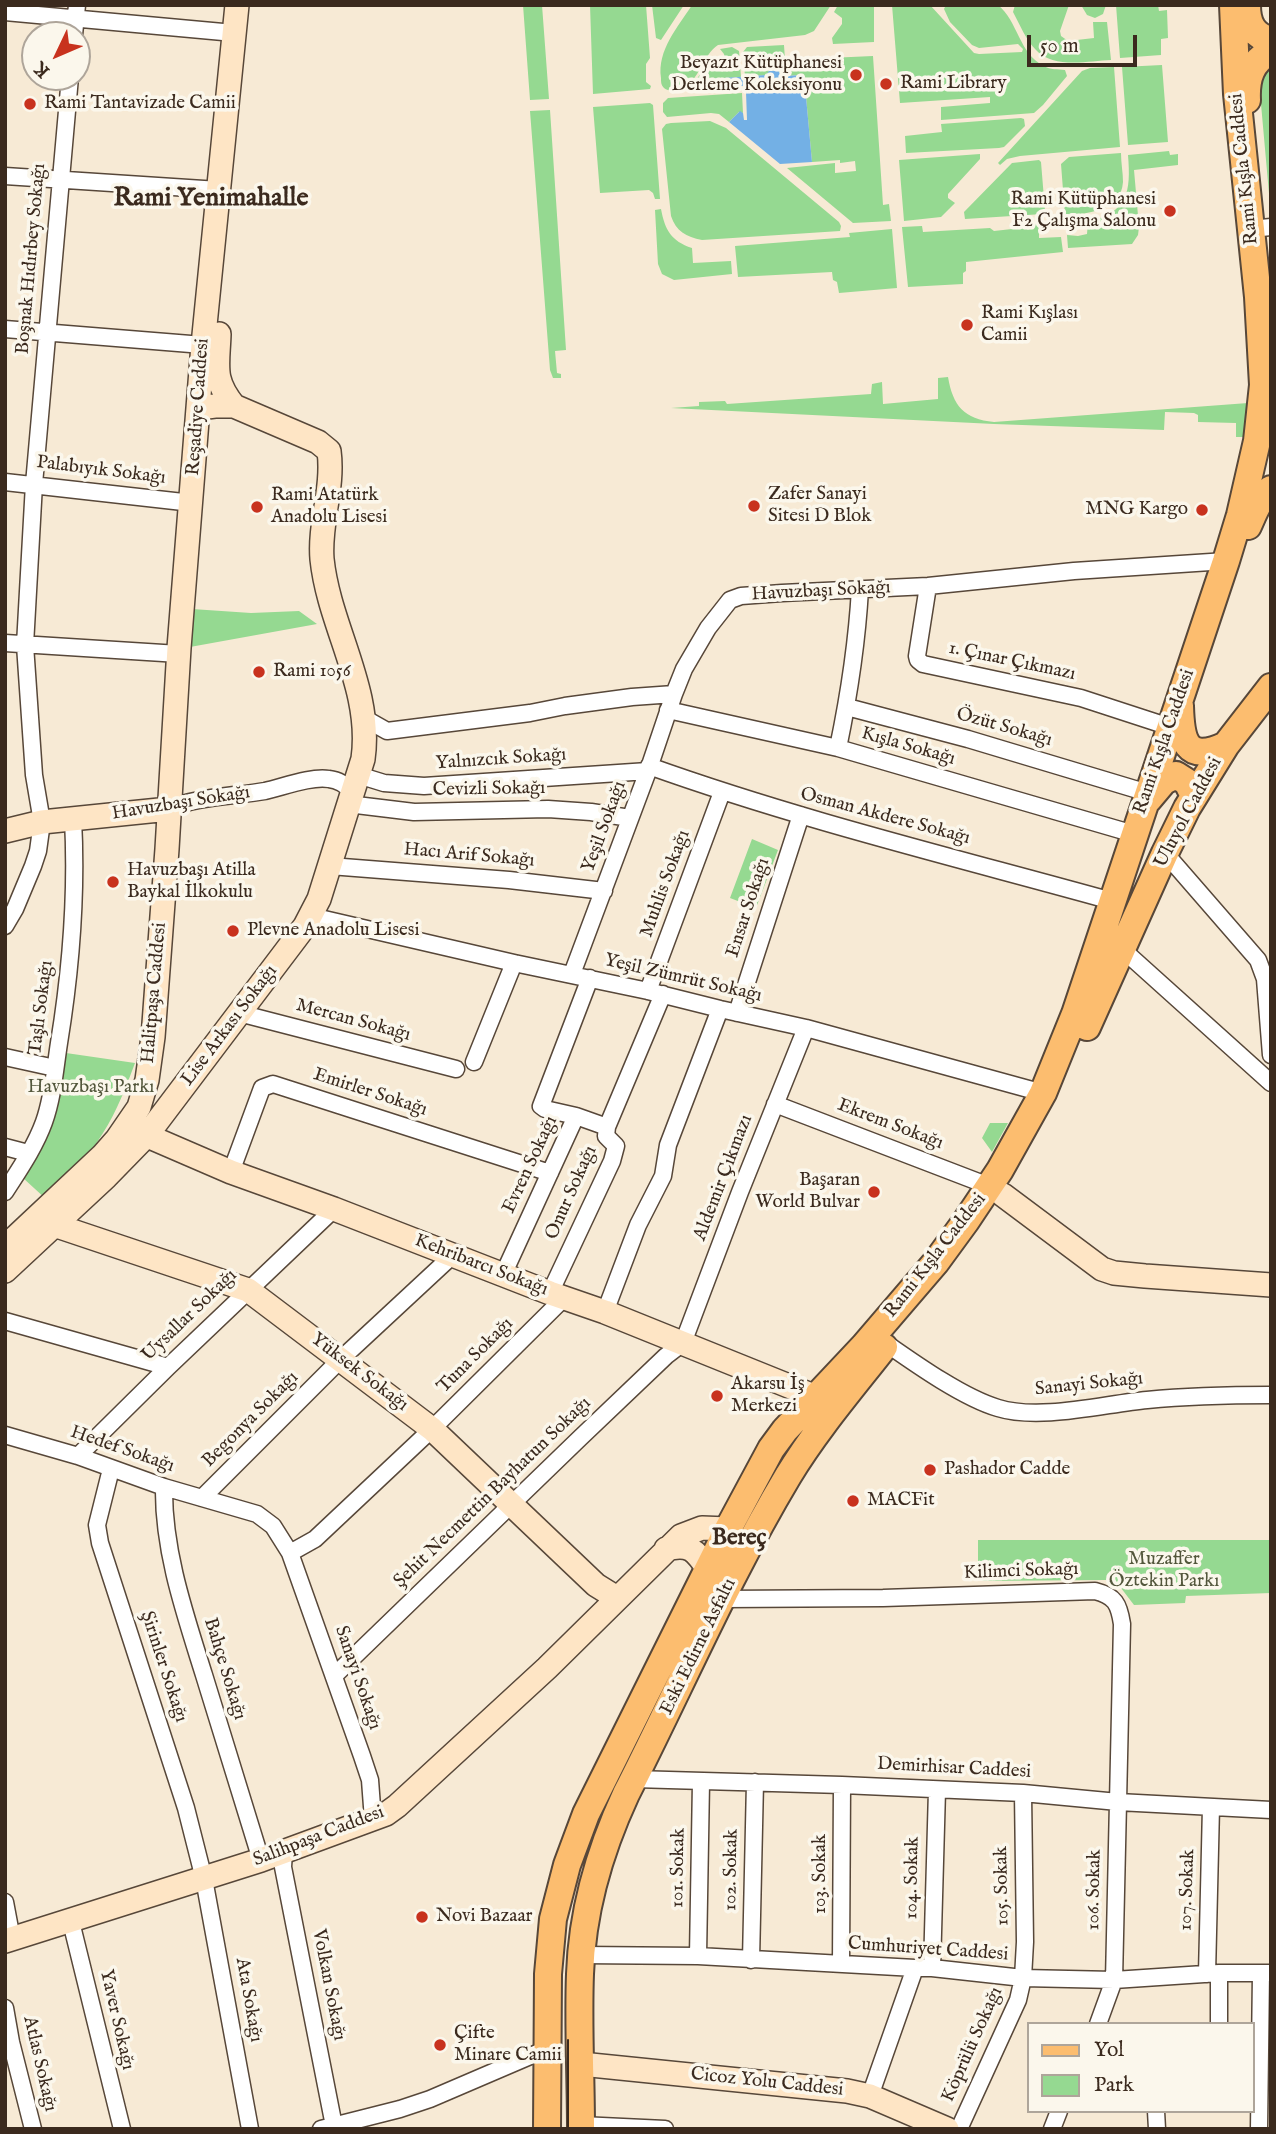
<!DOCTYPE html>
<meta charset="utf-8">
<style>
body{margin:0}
#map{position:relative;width:1276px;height:2134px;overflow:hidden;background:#f7ead5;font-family:"IM FELL English",serif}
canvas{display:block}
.frame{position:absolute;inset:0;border:7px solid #3b2a1e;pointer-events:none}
.legend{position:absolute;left:1027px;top:2022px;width:228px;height:91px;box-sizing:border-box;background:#fbf7ec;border:2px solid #aea59a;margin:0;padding:9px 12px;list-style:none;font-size:21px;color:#3b2a1e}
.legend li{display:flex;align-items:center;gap:14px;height:35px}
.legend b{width:35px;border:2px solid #aea59a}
.north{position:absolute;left:21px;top:21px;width:70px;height:70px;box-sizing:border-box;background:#fbf7ec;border:2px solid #aea59a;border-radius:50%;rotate:226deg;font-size:19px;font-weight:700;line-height:28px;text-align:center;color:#3b2a1e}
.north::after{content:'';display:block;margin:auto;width:24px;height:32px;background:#c8321e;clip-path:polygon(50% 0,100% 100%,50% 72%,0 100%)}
.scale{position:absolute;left:1027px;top:35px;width:110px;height:32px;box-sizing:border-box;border:4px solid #3b2a1e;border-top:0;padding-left:9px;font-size:21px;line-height:24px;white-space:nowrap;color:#3b2a1e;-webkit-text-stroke:5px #fbf7ec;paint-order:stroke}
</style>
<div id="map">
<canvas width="1276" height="2134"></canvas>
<div class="frame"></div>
<ul class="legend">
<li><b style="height:9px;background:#fcbd6f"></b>Yol</li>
<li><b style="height:19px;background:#95d991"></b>Park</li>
</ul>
<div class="north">K</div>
<div class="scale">50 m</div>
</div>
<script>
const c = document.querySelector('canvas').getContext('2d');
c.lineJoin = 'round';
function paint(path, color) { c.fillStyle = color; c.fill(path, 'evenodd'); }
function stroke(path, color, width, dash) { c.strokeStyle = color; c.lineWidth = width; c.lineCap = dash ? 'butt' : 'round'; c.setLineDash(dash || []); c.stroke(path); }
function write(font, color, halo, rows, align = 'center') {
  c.font = font + ' "IM FELL English",serif'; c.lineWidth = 7; c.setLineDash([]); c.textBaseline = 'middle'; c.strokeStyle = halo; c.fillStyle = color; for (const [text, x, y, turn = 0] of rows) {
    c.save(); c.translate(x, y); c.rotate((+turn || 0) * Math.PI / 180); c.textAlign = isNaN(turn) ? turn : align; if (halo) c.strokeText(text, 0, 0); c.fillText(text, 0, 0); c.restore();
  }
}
paint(new Path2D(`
 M 523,5 L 542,5 L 549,99 L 530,100 Z
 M 590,5 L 646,5 L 650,58 L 646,64 L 646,82 L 651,86 L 650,89 L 593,94 Z
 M 652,5 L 684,5 L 661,40 L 656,38 Z
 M 692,5 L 831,5 L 814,31 L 805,35 L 718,45 C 703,55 700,78 685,87 C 679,91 669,92 664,88 C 661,85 661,82 661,78 C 657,50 678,27 692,5 Z
 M 838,5 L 874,5 L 874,42 L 833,44 L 832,38 L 842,24 L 842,18 L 834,12 Z
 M 892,5 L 930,5 L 974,53 L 979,54 L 1022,52 L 1023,49 L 1018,44 L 979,48 L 972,45 L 950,22 L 944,9 L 946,5 L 998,5 C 1018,21 1019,54 1044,66 C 1050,70 1058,69 1065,70 L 1067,76 L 1043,105 L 1034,113 L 941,120 L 941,107 L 990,103 L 990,97 L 900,103 Z
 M 1015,5 L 1069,5 L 1060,31 L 1061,36 L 1068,41 L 1094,38 L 1093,22 L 1107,22 L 1111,60 C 1088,61 1053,69 1036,50 C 1026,40 1020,25 1013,12 Z
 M 1081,5 L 1106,5 L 1103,14 L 1095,18 L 1087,15 Z
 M 1116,5 L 1158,5 L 1159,11 L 1167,10 L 1168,38 L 1161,39 L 1161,55 L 1120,58 Z
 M 784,45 L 785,60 L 873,56 L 883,205 L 889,204 L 891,221 L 853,223 L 787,168 L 835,163 L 835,173 L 856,171 L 855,161 L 840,163 L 840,160 L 812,162 L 804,75 L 784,76 L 777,70 L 769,71 L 767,75 L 745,77 L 743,52 L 747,47 Z
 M 732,47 L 739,51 L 741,77 L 696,80 L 706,66 L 726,64 L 724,54 L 720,49 Z
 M 1271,58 L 1271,216 L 1261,104 L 1260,72 Z
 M 1162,65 L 1168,142 L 1128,145 L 1122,67 Z
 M 1114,67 L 1120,147 L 1020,156 L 1007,159 L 1000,165 L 998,163 L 1082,71 L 1090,68 Z
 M 742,93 L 743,113 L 739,112 L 729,122 L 719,114 L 711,113 L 667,117 L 663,112 L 663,103 L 668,98 Z
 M 650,103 L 653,105 L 660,199 L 655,199 L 653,193 L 649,190 L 600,193 L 593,107 Z
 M 550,110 L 566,350 L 555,351 L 557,373 L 561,374 L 561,378 L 553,378 L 550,370 L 530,111 Z
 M 1021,118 L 1024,119 L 1025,126 L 1004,147 L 999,148 L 906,153 L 905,136 L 942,132 L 941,124 Z
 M 710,121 L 726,128 L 839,222 L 841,226 L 840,231 L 702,240 C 686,237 676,231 671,216 L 662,129 L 666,124 L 671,123 Z
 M 1169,151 L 1170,155 L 1178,154 L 1178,165 L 1134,170 L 1139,227 L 1138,235 L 1132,244 L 1068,248 L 1067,235 L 1078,236 L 1087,234 L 1088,221 C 1128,213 1131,192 1128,155 Z
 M 1121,153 C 1121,163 1123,173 1123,182 C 1121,212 1087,213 1065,216 L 1061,164 L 1069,157 Z
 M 980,154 L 980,159 L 948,194 L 948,198 L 955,203 L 941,217 L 904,221 L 899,160 Z
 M 1039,160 L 1041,162 L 1045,211 L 1043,214 L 965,219 L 964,212 L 1012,163 Z
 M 661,209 C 665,230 671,241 692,248 L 693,263 L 731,261 L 732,274 L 674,280 L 662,274 L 658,264 L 655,210 Z
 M 1039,224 L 1039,238 L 1061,237 L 1063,252 L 966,262 L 966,271 L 963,273 L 963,284 L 908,287 L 902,227 L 922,226 L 923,232 L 990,228 L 994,231 L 1012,229 L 1016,225 Z
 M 892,229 L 897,288 L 839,293 L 837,282 L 833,280 L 832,272 L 738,277 L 735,246 L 850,237 L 849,233 Z
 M 948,377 C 953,406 964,419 994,422 L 1248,403 L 1243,437 L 1236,437 L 1236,423 L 1198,422 L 1198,415 L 1194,413 L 1165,412 L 1164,430 L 994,424 L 671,408 L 699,406 L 699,402 L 725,401 L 727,404 L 871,394 L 872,384 L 882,382 L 883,404 L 938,399 L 938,378 Z
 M 192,609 L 251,613 L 299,611 L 317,624 L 190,647 Z
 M 752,839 L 778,850 L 756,908 L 730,898 Z
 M 66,1053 L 135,1063 C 126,1087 117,1111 103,1133 C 89,1156 66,1180 46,1199 L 23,1178 L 39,1153 L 53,1121 Z
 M 990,1123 L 1008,1123 L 992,1152 L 982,1138 Z
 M 978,1540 L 1271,1540 L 1271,1593 L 1186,1596 L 1185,1603 L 1134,1605 L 1121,1588 L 1106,1580 L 978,1581 Z`), '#95d991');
paint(new Path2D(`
 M 777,70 L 784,76 L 804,75 L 812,162 L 780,164 L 729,122 L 740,111 L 743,113 L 744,120 L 747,120 L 746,92 L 785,89 L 785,83 L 698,89 L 695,87 L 694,83 L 696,80 L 766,75 L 769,71 Z`), '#73b0e5');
const street = new Path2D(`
 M 5,12 L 234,33
 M 74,35 L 77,5
 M 5,176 L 219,190
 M 1251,229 L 1271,227
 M 5,329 L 203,345
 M 5,482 L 192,503
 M 928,586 L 917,656 L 918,660 L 923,664 L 1081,698 L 1170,727
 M 5,643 L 179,654
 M 847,707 L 968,739 L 1148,793
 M 668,710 L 838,748 L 1134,834
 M 364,718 L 387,731 L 530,713 L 565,706 L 632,697 L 674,694
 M 838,748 C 849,695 857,643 860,589
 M 649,766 C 800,820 957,858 1112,901
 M 358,775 L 384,783 L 424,786 L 648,771
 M 348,804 L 414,812 L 548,809 L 591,812 L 630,818
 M 169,809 C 194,797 236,796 265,791 C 283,787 311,776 329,779 C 339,780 345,785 352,791
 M 1165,853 L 1258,960 L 1265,979 L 1271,1055
 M 330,866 L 509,880 L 604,891
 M 311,916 L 514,963 L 648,991 L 720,1009 L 806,1028 L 1043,1093
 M 5,926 L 15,909 L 33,866 L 38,851 L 42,822 L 34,775 L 25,645 L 34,484 L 70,77
 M 1122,949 L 1271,1083
 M 572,974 L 648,771 L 674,694 L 684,669 L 708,628 L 730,600 L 741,596 L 782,593 L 928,586 L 1074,571 L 1226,561
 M 590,978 L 541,1106 L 545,1109 L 576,1116 L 607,1127
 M 648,991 L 722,792
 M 239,1013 L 456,1069
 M 737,1013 L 801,815
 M 5,1057 L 55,1068
 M 474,1062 L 514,963
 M 775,1104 L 989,1186
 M 5,1147 L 28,1153
 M 231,1172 L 262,1088 L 273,1084 L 550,1173
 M 5,1192 C 19,1170 35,1147 44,1122 C 53,1097 55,1069 59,1043 C 71,969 77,893 73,819
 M 503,1275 L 576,1116
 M 550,1293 L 612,1161 L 616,1146 L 606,1136 L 607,1127 L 663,994
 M 605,1312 L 638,1225 L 663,1176 L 668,1145 L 720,1009
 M 5,1321 L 168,1367
 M 887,1344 C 917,1365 964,1398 998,1408 C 1040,1421 1104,1404 1147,1400 C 1188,1396 1230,1395 1271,1395
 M 5,1435 L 78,1456 L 164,1487 L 257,1514 L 273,1526 L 290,1553 L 362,1756 L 370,1780 L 373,1820
 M 78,1456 L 168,1367 L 334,1209
 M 111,1469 L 97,1525 L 100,1543 L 186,1808 L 204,1879 L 250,2129
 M 164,1487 C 163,1551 185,1614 204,1675 C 223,1736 242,1798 261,1860
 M 202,1498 L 341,1359 L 453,1255
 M 290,1553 L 315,1539 L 432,1429 L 564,1298
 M 723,1599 L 883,1598 L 1095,1591 C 1115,1596 1119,1604 1122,1624 L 1114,1980 L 1098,2024
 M 335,1675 L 580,1438 L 666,1356 L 683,1343 L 740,1192 L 806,1028
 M 634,1779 L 842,1785 L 1023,1793 L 1118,1802 L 1271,1810
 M 284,1852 L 283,1867 L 334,2126
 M 5,1902 L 12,1939
 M 74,1921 L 73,1930 L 122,2129
 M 581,1955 L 698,1956 L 915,1968 L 932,1968 L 1023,1978 L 1114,1980 L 1219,1973 L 1271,1973
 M 698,1956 L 701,1782
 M 751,1960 L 755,1782
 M 841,1964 L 842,1785
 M 932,1968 L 937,1790
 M 1219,1973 L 1219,2024
 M 1207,1974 L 1211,1807
 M 5,2008 L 11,2042 L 33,2129
 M 870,2096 L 915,1968
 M 1156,2111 L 1157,2129
 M 581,2125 L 665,2129
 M 321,2129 L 400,2109 L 430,2099 L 549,2048
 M 959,2129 L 1018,2000 L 1023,1978 L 1025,1942 L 1023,1793
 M 1052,2129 L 1059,2111
 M 1259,2129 L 1261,1973`);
const secondary = new Path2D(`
 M 219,334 C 218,366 212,379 234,406
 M 5,831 L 42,822 L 169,809
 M 136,1131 L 231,1172 L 334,1209 L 550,1293 L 605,1312 L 816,1397
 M 1003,1195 L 1102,1269 L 1114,1273 L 1145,1276 L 1271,1285
 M 54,1225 L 248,1290 L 432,1429 L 596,1585 L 617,1598
 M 5,1247 L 102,1156 L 117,1139 L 139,1107 L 147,1080 L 153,1037 L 167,849 L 179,648 L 203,345 L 237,5
 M 5,1271 L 106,1177 L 147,1135 L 305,926 L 319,899 L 363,759 C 373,689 329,627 322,559 C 319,523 334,488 329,451 L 318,442 L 234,406 L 215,406 L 199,408
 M 666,1549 C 690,1543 695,1550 708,1569
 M 5,1941 L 261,1860 L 386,1814 L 397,1806 L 547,1668 L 681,1536 L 702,1528 L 728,1529
 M 581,2064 L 847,2091 L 870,2096 L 947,2129`);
const primary = new Path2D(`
 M 1247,5 C 1247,23 1253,36 1271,40
 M 1247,100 C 1246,78 1251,62 1271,51
 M 1248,526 C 1254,513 1259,498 1271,489
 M 1180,706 C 1181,740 1185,764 1226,745
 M 1148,800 L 1164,781 L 1176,775 L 1187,782 L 1194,796
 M 1087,1027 L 1165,853 L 1187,808 L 1226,745 L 1271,687
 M 547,2129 L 548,1974 L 553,1919 L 567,1865 L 586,1814 L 728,1529 L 771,1449 L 785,1430 L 864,1346 L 936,1262 L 966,1221 L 1000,1170 L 1043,1093 L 1075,1014 L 1226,561 L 1240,515 L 1257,441 L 1263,385 L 1258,297 L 1237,94 L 1233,5
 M 581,2129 C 581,2077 578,2025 580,1974 C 582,1912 600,1850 626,1794 C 680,1688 727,1578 788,1476 C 816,1430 851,1389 884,1347`);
stroke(street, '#574739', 19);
stroke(secondary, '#574739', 26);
stroke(primary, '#574739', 30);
stroke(street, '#fff', 16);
stroke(secondary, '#fee5c5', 23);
stroke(primary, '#fcbd6f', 26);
stroke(new Path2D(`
 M 568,2129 L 568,2040`), '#3b2a1e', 2);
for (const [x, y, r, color] of [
 [856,75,7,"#c8321e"],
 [886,84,7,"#c8321e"],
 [30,104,7,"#c8321e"],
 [1170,211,7,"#c8321e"],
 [967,325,7,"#c8321e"],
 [754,506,7,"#c8321e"],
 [257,507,7,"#c8321e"],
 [1202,510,7,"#c8321e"],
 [259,672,7,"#c8321e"],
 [113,882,7,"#c8321e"],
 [233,931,7,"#c8321e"],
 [874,1192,7,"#c8321e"],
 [717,1396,7,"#c8321e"],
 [930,1470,7,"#c8321e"],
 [853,1501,7,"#c8321e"],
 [422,1917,7,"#c8321e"],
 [440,2045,7,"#c8321e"]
]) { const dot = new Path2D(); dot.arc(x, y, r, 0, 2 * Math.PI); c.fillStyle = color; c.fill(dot); stroke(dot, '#fbf7ec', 2.5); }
write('19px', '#3b2a1e', '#fbf7ec', [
 ["Beyazıt Kütüphanesi",842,64,"right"],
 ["Derleme Koleksiyonu",842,86,"right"],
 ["Rami Library",900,84],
 ["Rami Tantavizade Camii",44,104],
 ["Rami Kütüphanesi",1156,200,"right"],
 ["F2 Çalışma Salonu",1156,222,"right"],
 ["Rami Kışlası",981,314],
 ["Camii",981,336],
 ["Zafer Sanayi",768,495],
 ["Sitesi D Blok",768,517],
 ["Rami Atatürk",271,496],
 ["Anadolu Lisesi",271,518],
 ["MNG Kargo",1188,510,"right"],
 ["Rami 1056",273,672],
 ["Havuzbaşı Atilla",127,871],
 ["Baykal İlkokulu",127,893],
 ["Plevne Anadolu Lisesi",247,931],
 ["Başaran",860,1181,"right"],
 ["World Bulvar",860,1203,"right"],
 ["Akarsu İş",731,1385],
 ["Merkezi",731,1407],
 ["Pashador Cadde",944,1470],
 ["MACFit",867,1501],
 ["Novi Bazaar",436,1917],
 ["Çifte",454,2034],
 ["Minare Camii",454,2056]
], 'left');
write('19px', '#3b2a1e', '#fbf7ec', [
 ["Rami Kışla Caddesi",1245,169,-96],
 ["Boşnak Hıdırbey Sokağı",32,259,-85],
 ["Reşadiye Caddesi",199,407,-86],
 ["Palabıyık Sokağı",101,471,7],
 ["Havuzbaşı Sokağı",821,592,-3],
 ["1. Çınar Çıkmazı",1012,662,12],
 ["Özüt Sokağı",1004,728,16],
 ["Rami Kışla Caddesi",1165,742,-71],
 ["Kışla Sokağı",908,747,16],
 ["Yalnızcık Sokağı",501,760,-4],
 ["Cevizli Sokağı",489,790,-1],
 ["Havuzbaşı Sokağı",181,804,-9],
 ["Uluyol Caddesi",1189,813,-62],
 ["Osman Akdere Sokağı",885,817,15],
 ["Yeşil Sokağı",605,827,-70],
 ["Hacı Arif Sokağı",469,856,5],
 ["Muhlis Sokağı",666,884,-70],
 ["Ensar Sokağı",749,908,-72],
 ["Yeşil Zümrüt Sokağı",683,979,13],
 ["Halitpaşa Caddesi",155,993,-85],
 ["Taşlı Sokağı",42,1008,-83],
 ["Mercan Sokağı",353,1021,15],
 ["Lise Arkası Sokağı",230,1026,-53],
 ["Emirler Sokağı",370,1093,18],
 ["Ekrem Sokağı",890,1125,21],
 ["Evren Sokağı",531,1165,-65],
 ["Aldemir Çıkmazı",724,1178,-69],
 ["Onur Sokağı",572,1193,-66],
 ["Rami Kışla Caddesi",936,1256,-52],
 ["Kehribarcı Sokağı",481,1266,21],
 ["Uysallar Sokağı",190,1316,-44],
 ["Tuna Sokağı",476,1356,-45],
 ["Yüksek Sokağı",359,1373,37],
 ["Sanayi Sokağı",1089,1385,-6],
 ["Begonya Sokağı",251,1420,-45],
 ["Hedef Sokağı",122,1450,19],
 ["Şehit Necmettin Bayhatun Sokağı",493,1493,-44],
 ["Kilimci Sokağı",1021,1572,-2],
 ["Eski Edirne Asfaltı",699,1647,-64],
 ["Şirinler Sokağı",163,1667,72],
 ["Bahçe Sokağı",224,1669,73],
 ["Sanayi Sokağı",357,1678,71],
 ["Demirhisar Caddesi",954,1769,3],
 ["Salihpaşa Caddesi",319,1837,-21],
 ["101. Sokak",679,1868,-89],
 ["102. Sokak",732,1870,-89],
 ["103. Sokak",821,1874,-90],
 ["104. Sokak",913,1878,-89],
 ["105. Sokak",1003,1886,-91],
 ["106. Sokak",1095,1890,-89],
 ["107. Sokak",1188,1890,-88],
 ["Cumhuriyet Caddesi",928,1950,4],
 ["Volkan Sokağı",328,1985,79],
 ["Ata Sokağı",248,2000,80],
 ["Yaver Sokağı",116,2020,77],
 ["Köprülü Sokağı",973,2045,-66],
 ["Atlas Sokağı",39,2064,77],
 ["Cicoz Yolu Caddesi",767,2083,6]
]);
write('19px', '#52563b', '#fbf7ec', [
 ["Havuzbaşı Parkı",91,1088],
 ["Muzaffer",1164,1560],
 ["Öztekin Parkı",1164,1582]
]);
write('bold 23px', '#3b2a1e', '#fbf7ec', [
 ["Bereç",739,1539]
]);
write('bold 26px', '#3b2a1e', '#fbf7ec', [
 ["Rami Yenimahalle",211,200]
]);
</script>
